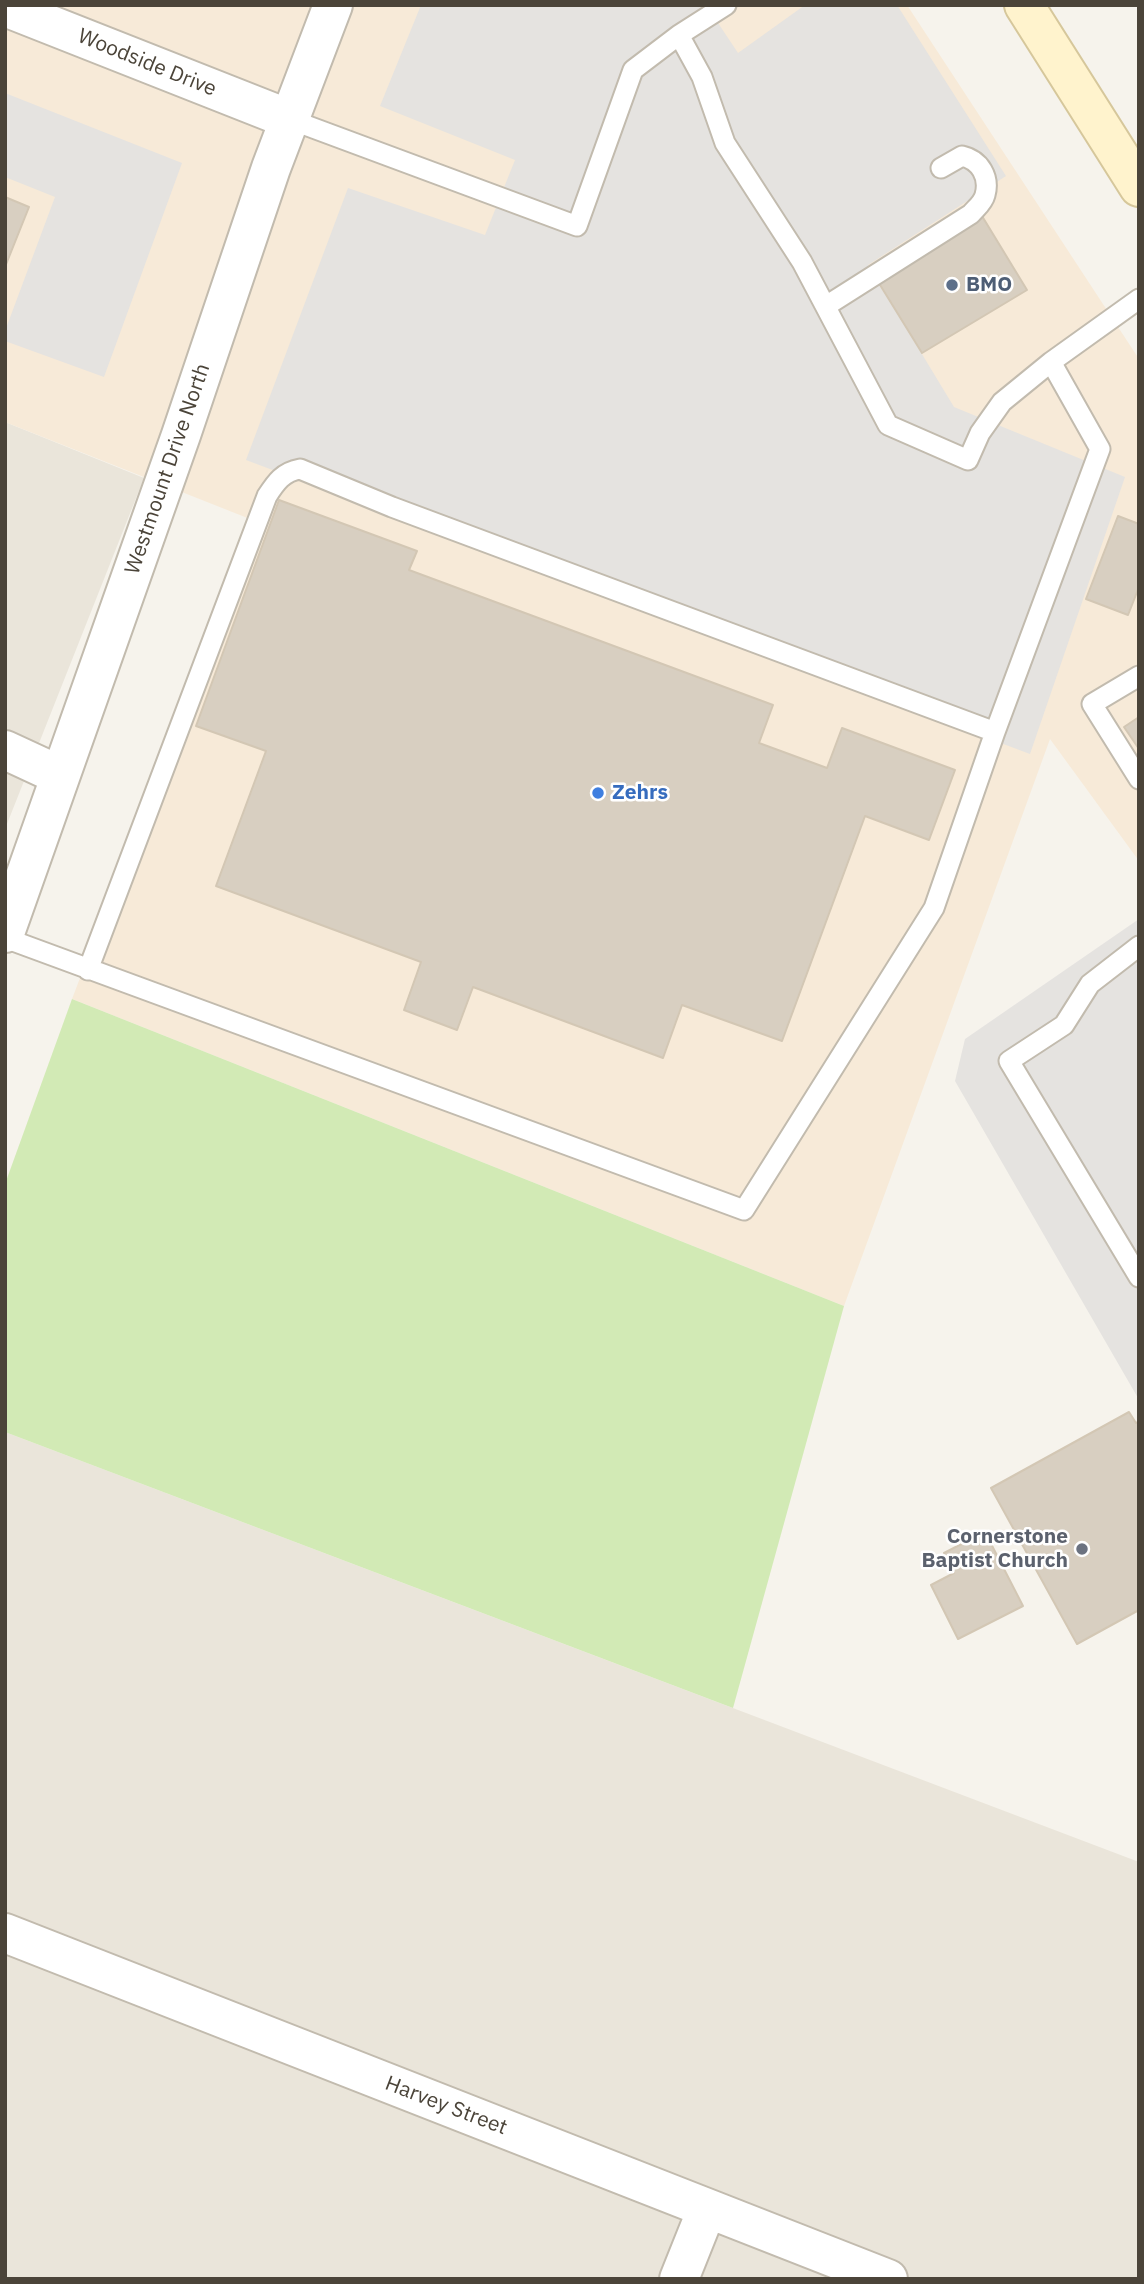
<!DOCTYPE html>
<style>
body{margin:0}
#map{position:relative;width:1144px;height:2284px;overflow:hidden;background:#f6f3ec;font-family:"IBM Plex Sans",sans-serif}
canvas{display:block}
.frame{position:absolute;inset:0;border:7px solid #4b4439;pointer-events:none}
</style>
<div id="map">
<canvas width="1144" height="2284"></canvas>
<div class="frame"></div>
</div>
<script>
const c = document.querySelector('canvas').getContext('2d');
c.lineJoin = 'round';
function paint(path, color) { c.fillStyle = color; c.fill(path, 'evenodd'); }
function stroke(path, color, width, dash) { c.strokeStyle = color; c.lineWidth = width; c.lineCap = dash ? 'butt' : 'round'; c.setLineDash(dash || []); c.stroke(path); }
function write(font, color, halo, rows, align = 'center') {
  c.font = font + ' "IBM Plex Sans",sans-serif'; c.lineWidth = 5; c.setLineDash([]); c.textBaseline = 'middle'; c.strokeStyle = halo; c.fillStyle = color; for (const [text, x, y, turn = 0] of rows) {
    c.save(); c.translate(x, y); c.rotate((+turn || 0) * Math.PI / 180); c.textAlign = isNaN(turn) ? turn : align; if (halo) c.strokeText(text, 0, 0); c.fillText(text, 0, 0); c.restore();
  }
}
paint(new Path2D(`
 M 5,422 L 144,478 L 5,829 Z
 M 5,1432 L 1139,1862 L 1139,2279 L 5,2279 Z`), '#eae5da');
paint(new Path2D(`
 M 5,5 L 907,5 L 1139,359 L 1139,861 L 1050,739 L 844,1306 L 72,999 L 255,521 L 5,422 Z`), '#f7ead8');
paint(new Path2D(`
 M 72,999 L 844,1306 L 733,1708 L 5,1432 L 5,1184 Z`), '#d2eab5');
paint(new Path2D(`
 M 421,5 L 706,5 L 738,53 L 805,5 L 897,5 L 1006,176 L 868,265 L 954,407 L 1125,477 L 1030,754 L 246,460 L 348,188 L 485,235 L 515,160 L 380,106 Z
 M 5,93 L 182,163 L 104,377 L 5,341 L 5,331 L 55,197 L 5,177 Z
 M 1139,919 L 1139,1398 L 1138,1398 L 955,1081 L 965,1039 Z`), '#e5e3e0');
const building = new Path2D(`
 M 5,197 L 29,207 L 5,267 Z
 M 982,216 L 1027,290 L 922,353 L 877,280 Z
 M 279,500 L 417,551 L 409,570 L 773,705 L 759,743 L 827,768 L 842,728 L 955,770 L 929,840 L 865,816 L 782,1041 L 682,1005 L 663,1058 L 473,987 L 457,1030 L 404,1010 L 421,962 L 216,886 L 266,751 L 196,726 Z
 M 1118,516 L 1139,524 L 1139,587 L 1128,615 L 1086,599 Z
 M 1139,717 L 1139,749 L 1124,727 Z
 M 1129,1412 L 1136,1423 L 1139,1421 L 1139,1610 L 1077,1644 L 991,1488 Z
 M 985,1532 L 1023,1606 L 958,1639 L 931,1585 L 954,1573 L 944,1553 Z`);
paint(building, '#d8cfc1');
stroke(building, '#d3c7b4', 2);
const service = new Path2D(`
 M 679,35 L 702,77 L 725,143 L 802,262 L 888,425 L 968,460 L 980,433 L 1002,402 L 1051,362 L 1139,299
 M 289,119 L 577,226 L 633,70 L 679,35 L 726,5
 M 826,306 L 971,214 C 976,208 983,203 985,195 C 990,177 980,160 962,156 L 941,168
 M 1139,676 L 1092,704 L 1139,779
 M 5,938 L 744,1210 L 934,908 L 995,732
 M 1139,946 L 1090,984 L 1064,1025 L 1009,1061 L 1139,1277
 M 88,970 L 267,496 C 276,482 283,472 300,469 L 392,507 L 995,732 L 1100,449 L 1051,362`);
const minor = new Path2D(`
 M 5,7 L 289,119
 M 5,750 L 59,775
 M 5,1933 L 888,2279
 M 679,2279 L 707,2209`);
const tertiary = new Path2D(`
 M 5,933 L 181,435 L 271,168 L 333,5`);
const secondary = new Path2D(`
 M 1024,5 L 1139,187`);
stroke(service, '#c2bbae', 23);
stroke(minor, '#c2bbae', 42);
stroke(tertiary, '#c2bbae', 42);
stroke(secondary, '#d6c79b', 42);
stroke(service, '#fff', 19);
stroke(minor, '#fff', 38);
stroke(tertiary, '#fff', 38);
stroke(secondary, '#fff3cd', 38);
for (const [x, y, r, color] of [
 [952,285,7,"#5c6f8a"],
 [598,793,7,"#3f7fe0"],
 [1082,1549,7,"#6b7280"]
]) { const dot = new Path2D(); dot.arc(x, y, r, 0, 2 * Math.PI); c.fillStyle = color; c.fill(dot); stroke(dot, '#fff', 2.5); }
write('21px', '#4b4439', '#fff', [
 ["Woodside Drive",147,63,22],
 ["Westmount Drive North",168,469,-71],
 ["Harvey Street",446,2106,21]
]);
write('bold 21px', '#4e5e75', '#fff', [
 ["BMO",966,285]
], 'left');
write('bold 21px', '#366cbe', '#fff', [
 ["Zehrs",612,793]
], 'left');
write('bold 21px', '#5b616d', '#fff', [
 ["Cornerstone",1068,1537],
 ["Baptist Church",1068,1561]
], 'right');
</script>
